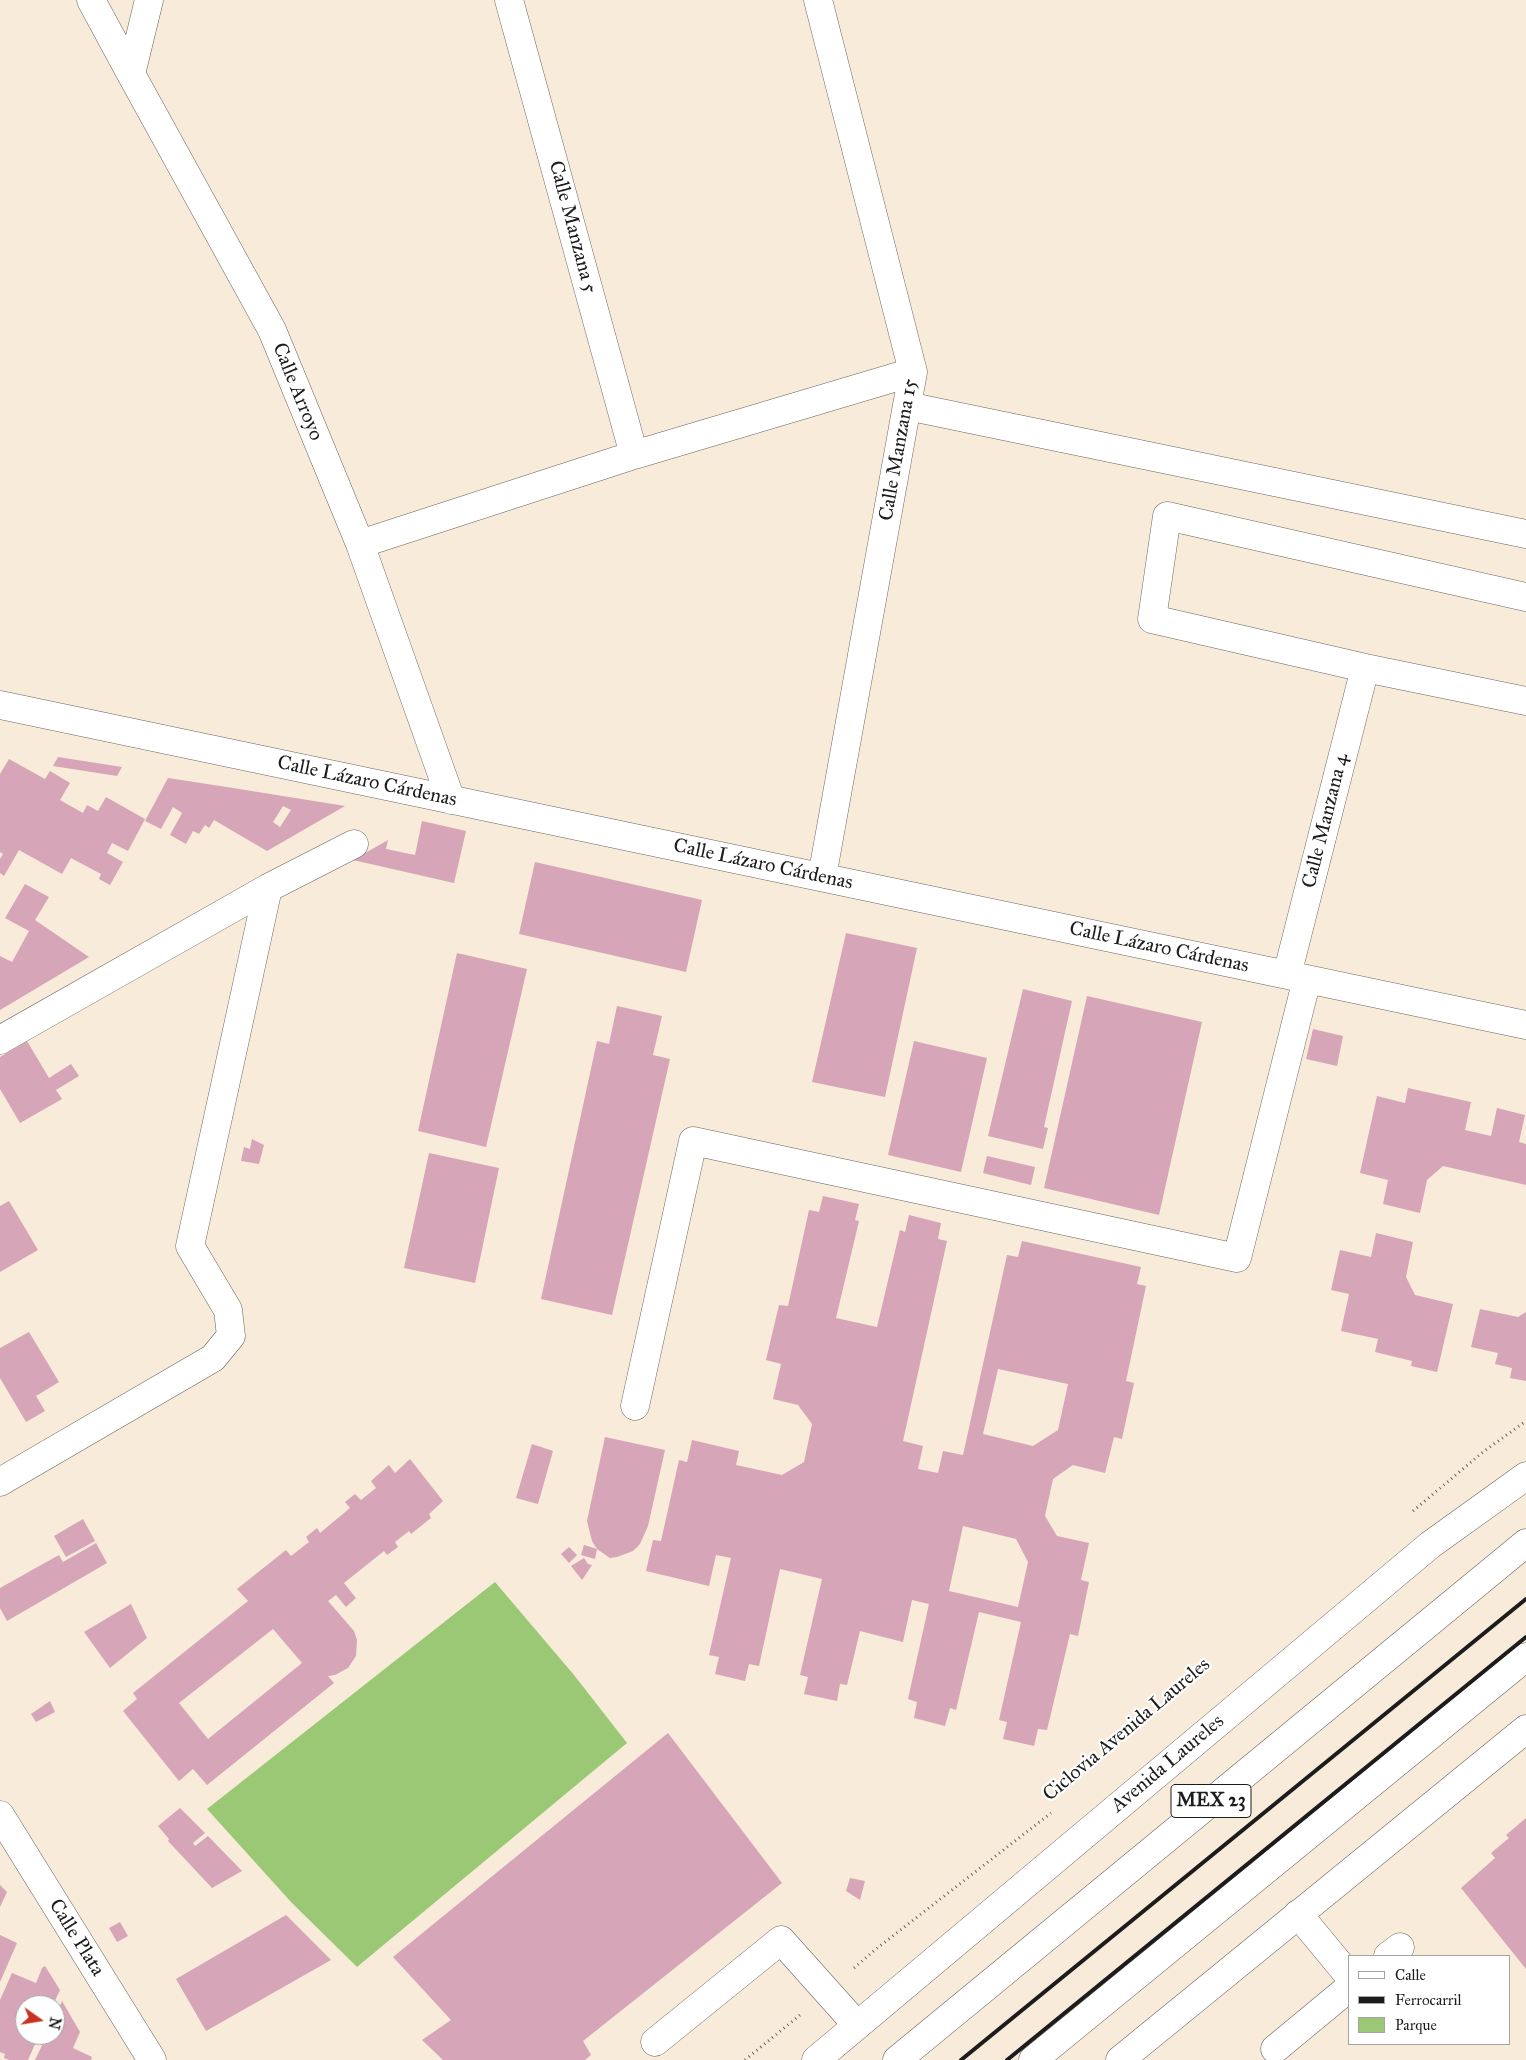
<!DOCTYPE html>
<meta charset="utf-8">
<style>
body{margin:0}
#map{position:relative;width:1526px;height:2060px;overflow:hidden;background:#f8ebda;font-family:"IM FELL Great Primer",serif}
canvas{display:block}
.legend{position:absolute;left:1348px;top:1955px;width:162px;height:90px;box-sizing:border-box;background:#fff;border:1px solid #a4a4a4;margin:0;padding:6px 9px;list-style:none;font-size:15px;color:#1c1c1c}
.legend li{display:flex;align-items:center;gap:10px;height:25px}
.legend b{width:25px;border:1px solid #a4a4a4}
.north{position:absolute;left:15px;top:1995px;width:50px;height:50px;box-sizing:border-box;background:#fff;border:1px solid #a4a4a4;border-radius:50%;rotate:103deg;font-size:14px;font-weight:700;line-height:20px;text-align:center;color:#1c1c1c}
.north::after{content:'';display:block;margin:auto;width:18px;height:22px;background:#c8321e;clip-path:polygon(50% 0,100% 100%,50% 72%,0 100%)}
</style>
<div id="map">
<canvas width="1526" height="2060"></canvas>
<ul class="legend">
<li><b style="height:6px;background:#fff"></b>Calle</li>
<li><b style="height:6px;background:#1c1c1c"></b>Ferrocarril</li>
<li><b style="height:14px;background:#9ac875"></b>Parque</li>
</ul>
<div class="north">N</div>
</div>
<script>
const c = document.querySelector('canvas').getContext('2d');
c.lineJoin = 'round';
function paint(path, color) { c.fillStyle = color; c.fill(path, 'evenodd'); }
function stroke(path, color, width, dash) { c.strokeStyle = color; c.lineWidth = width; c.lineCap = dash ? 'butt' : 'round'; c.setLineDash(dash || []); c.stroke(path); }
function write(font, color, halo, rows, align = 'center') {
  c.font = font + ' "IM FELL Great Primer",serif'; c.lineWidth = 4.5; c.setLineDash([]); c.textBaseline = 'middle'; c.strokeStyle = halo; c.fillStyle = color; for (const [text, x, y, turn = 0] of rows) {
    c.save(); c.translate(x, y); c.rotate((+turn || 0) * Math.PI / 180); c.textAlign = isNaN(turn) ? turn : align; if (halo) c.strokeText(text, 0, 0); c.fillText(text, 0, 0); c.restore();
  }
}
paint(new Path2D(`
 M 495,1582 L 574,1675 L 627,1743 L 357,1967 L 291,1902 L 207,1809 Z`), '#9ac875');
paint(new Path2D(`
 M 58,757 L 122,767 L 117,776 L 53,766 Z
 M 9,759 L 45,779 L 50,771 L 70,783 L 60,800 L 83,813 L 87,805 L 98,811 L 106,797 L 145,819 L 128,851 L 112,843 L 107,853 L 123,862 L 110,885 L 99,879 L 101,874 L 71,858 L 62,874 L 19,850 L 4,876 L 0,873 L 0,859 L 3,854 L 0,852 L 0,774 Z
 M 168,778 L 233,788 L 345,806 L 267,851 L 214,820 L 209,828 L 205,825 L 199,834 L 193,831 L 186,844 L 170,835 L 182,813 L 173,807 L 161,829 L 145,821 ZM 283,806 L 291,810 L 280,827 L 273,822 Z
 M 422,821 L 466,831 L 454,883 L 353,860 L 388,840 L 386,849 L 415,855 Z
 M 535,862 L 702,900 L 686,972 L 519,934 Z
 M 25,884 L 49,897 L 35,920 L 89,957 L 0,1010 L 0,956 L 12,962 L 29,931 L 5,918 Z
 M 846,933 L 917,948 L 885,1097 L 812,1082 Z
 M 457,953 L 527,969 L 486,1147 L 418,1131 Z
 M 1023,989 L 1072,1001 L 1044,1127 L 1048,1128 L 1043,1149 L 988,1136 Z
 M 1087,996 L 1202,1022 L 1159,1215 L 1044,1188 Z
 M 617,1006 L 662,1016 L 653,1055 L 670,1059 L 612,1315 L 541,1299 L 597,1041 L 609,1044 Z
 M 1313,1029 L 1343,1036 L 1337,1066 L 1306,1059 Z
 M 27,1041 L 49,1078 L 71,1064 L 79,1076 L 56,1090 L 62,1099 L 20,1123 L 0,1089 L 0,1057 Z
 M 914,1041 L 987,1058 L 961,1172 L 888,1155 Z
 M 1408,1088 L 1471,1102 L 1465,1130 L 1491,1136 L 1497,1108 L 1525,1115 L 1519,1142 L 1526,1144 L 1526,1185 L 1443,1166 L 1427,1180 L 1420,1213 L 1383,1204 L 1388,1180 L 1360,1173 L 1377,1096 L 1405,1103 Z
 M 252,1139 L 264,1145 L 259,1164 L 241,1161 L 244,1147 L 250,1149 Z
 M 429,1153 L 499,1168 L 475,1283 L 404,1268 Z
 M 987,1156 L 1035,1167 L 1031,1185 L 983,1173 Z
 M 823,1196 L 859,1204 L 855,1220 L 859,1221 L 836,1318 L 877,1327 L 900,1230 L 905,1232 L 909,1215 L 941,1223 L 938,1239 L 947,1241 L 903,1441 L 923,1446 L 918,1469 L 938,1473 L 943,1451 L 963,1455 L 1007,1255 L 1018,1257 L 1022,1241 L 1141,1267 L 1137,1284 L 1146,1286 L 1126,1381 L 1134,1383 L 1122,1439 L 1114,1437 L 1105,1473 L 1073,1465 L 1053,1479 L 1045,1516 L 1057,1536 L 1089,1543 L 1081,1580 L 1089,1582 L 1078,1636 L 1070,1634 L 1047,1730 L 1038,1729 L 1034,1746 L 1003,1739 L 1007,1722 L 999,1720 L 1021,1622 L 979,1612 L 956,1710 L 950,1708 L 945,1726 L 914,1718 L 917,1702 L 908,1699 L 929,1604 L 912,1600 L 903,1642 L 860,1631 L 847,1685 L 840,1684 L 837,1701 L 804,1694 L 808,1677 L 800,1675 L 822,1579 L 780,1569 L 759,1666 L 749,1664 L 745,1681 L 715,1674 L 719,1657 L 709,1655 L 731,1558 L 716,1555 L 709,1586 L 646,1571 L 653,1540 L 661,1541 L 679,1460 L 687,1462 L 692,1440 L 739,1451 L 736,1465 L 782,1475 L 804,1462 L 812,1424 L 798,1405 L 773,1399 L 781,1364 L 766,1360 L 779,1305 L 788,1306 L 809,1210 L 819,1212 ZM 998,1369 L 1068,1384 L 1058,1430 L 1033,1446 L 983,1434 ZM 963,1526 L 1016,1539 L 1028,1562 L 1018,1607 L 949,1591 Z
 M 9,1201 L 38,1250 L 0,1272 L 0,1206 Z
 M 1376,1233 L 1413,1242 L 1406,1277 L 1415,1295 L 1453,1304 L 1437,1372 L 1411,1366 L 1412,1361 L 1375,1352 L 1378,1339 L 1341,1331 L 1349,1294 L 1331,1290 L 1340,1250 L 1371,1257 Z
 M 1480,1309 L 1518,1317 L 1526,1312 L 1526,1381 L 1510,1378 L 1512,1368 L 1495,1364 L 1498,1353 L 1471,1347 Z
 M 29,1332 L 59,1382 L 36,1396 L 45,1411 L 26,1422 L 0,1378 L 0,1348 Z
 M 605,1437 L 665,1450 L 648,1526 L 640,1544 L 633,1551 L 617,1557 L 610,1558 L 597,1549 L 592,1541 L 587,1521 Z
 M 532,1444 L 553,1451 L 538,1504 L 516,1498 Z
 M 410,1459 L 443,1501 L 429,1514 L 431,1518 L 411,1534 L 409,1531 L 395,1542 L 398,1547 L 387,1555 L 384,1551 L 344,1583 L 356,1598 L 346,1607 L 336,1595 L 328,1601 L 354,1631 L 357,1640 L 356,1656 L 348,1668 L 335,1675 L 328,1676 L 334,1683 L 207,1785 L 193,1769 L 179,1781 L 123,1711 L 137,1699 L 133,1693 L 248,1601 L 237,1589 L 286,1550 L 291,1556 L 309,1542 L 306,1537 L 317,1528 L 320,1533 L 350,1508 L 345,1502 L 355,1494 L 361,1500 L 376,1488 L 371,1481 L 389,1465 L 395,1473 ZM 273,1629 L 302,1663 L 208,1739 L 179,1703 Z
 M 83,1519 L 95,1541 L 66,1557 L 54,1536 Z
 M 96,1543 L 107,1563 L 7,1621 L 0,1608 L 0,1588 L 59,1555 L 63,1562 Z
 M 584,1545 L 597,1549 L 595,1559 L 581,1555 Z
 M 569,1547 L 577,1555 L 569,1563 L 561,1554 Z
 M 584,1558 L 588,1564 L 592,1565 L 582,1580 L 571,1566 Z
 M 131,1604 L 147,1638 L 110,1668 L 84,1632 Z
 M 50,1701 L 55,1712 L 36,1722 L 31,1714 Z
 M 668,1733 L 782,1883 L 583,2041 L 591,2055 L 585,2060 L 443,2060 L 422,2040 L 451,2020 L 393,1957 Z
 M 180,1808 L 205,1833 L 193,1843 L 195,1846 L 208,1836 L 242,1871 L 212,1888 L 168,1841 L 169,1839 L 158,1826 Z
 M 1526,1818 L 1526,1969 L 1461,1888 L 1495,1858 L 1491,1853 L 1509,1838 L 1506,1835 Z
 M 850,1878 L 865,1881 L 860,1900 L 846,1891 Z
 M 0,1885 L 7,1892 L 0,1907 Z
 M 286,1915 L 331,1960 L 206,2031 L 176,1979 Z
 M 120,1922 L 128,1936 L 117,1942 L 109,1928 Z
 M 0,1935 L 17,1943 L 0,1982 Z
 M 45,1966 L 60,1990 L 53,2005 L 25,2005 L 25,2035 L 39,2035 L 28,2060 L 9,2060 L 4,2058 L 5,2054 L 0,2052 L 0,2000 L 12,1973 L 36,1983 L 42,1968 Z
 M 62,2001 L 80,2032 L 73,2048 L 92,2057 L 91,2060 L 35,2060 L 47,2035 L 55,2035 L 55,2017 Z`), '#d6a5b7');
const minor = new Path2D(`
 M 91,0 L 131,74
 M 149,0 L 131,74 L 272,330 L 360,544 L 451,800
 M 509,0 L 634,455
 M 818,0 L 913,372 L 822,877
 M 907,406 L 1526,534
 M 360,544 L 634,455 L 913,372
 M 1526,597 L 1167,516 L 1152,619 L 1365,668 L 1526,701
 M 0,705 L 1526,1025
 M 1287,975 L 1365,668
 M 0,1040 L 268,888 L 354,844
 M 635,1406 L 693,1141 L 1237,1258 L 1307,979
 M 0,1482 L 213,1358 L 231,1336 L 228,1310 L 190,1246 L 268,888
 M 0,1815 L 152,2060
 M 1298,1914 L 1350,1977
 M 1388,1956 L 1400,1947
 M 655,2042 L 781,1940 L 857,2025
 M 1275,2049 L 1350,1987`);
const major = new Path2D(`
 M 816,2060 L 1430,1545 L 1526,1476
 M 897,2060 L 1526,1543
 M 1033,2060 L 1526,1657
 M 1120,2060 L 1526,1729`);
stroke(minor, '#69645e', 29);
stroke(major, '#69645e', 29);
stroke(new Path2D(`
 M 1413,1511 L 1483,1452 L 1526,1421
 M 854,1968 L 876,1949 L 1051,1813
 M 745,2060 L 800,2015`), '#69645e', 3, [1, 4]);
stroke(minor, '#fff', 28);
stroke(major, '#fff', 28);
stroke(new Path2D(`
 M 961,2060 L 1526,1599
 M 1007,2060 L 1526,1637`), '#1c1c1c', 4);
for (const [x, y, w] of [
 [1211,1801,80]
]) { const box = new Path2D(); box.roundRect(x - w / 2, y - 16.5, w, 33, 4); c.fillStyle = '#fff'; c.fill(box); stroke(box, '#1c1c1c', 1); }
write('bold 19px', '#1c1c1c', null, [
 ["MEX 23",1211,1801]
]);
write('20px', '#1c1c1c', '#fff', [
 ["Calle Manzana 5",572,227,75],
 ["Calle Arroyo",297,392,68],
 ["Calle Manzana 15",899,450,-80],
 ["Calle Lázaro Cárdenas",367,782,12],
 ["Calle Manzana 4",1326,821,-76],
 ["Calle Lázaro Cárdenas",763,865,12],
 ["Calle Lázaro Cárdenas",1159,948,12],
 ["Ciclovia Avenida Laureles",1127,1730,-40],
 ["Avenida Laureles",1168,1764,-40],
 ["Calle Plata",76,1938,58]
]);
</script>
